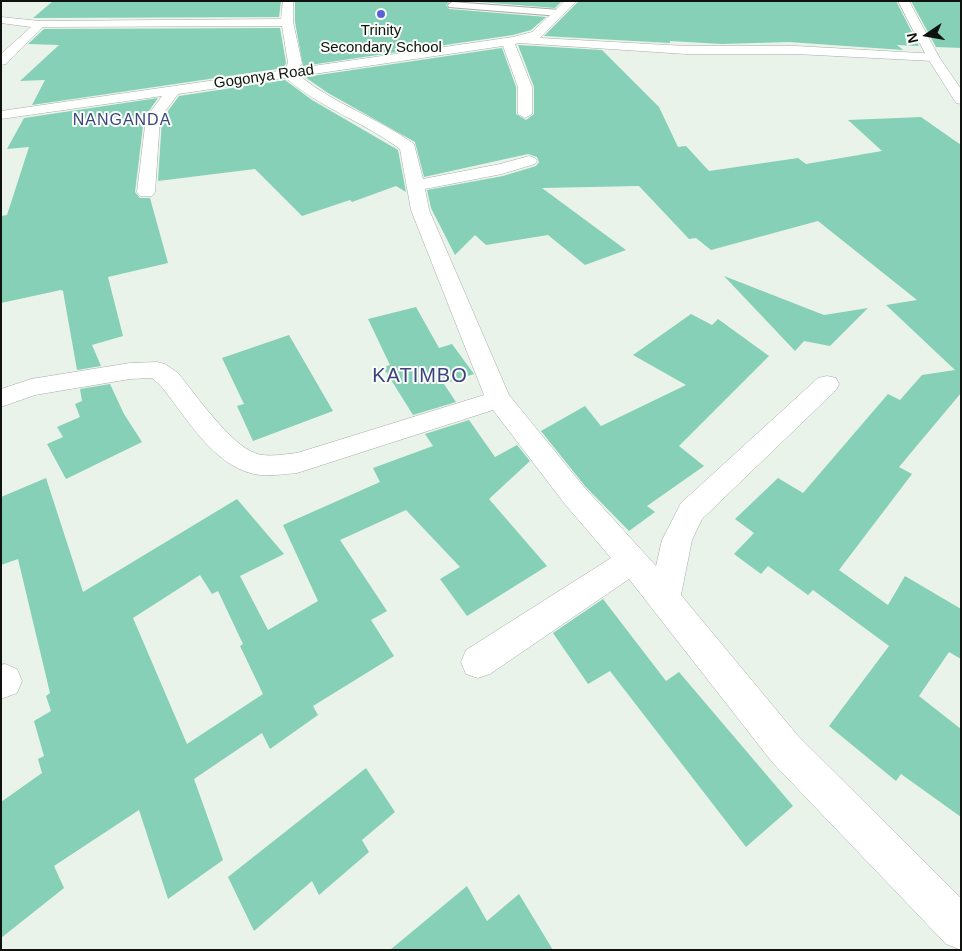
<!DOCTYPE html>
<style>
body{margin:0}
#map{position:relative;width:962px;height:951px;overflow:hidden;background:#eaf3ea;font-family:Arial,sans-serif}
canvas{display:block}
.frame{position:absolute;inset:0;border:2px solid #0f120f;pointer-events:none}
.north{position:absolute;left:902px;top:10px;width:50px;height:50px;-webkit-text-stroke:4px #fafff9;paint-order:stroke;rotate:258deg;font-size:14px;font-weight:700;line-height:20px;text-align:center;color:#0f120f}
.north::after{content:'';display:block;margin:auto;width:18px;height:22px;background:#0f120f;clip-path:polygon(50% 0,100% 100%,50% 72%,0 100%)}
</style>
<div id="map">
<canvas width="962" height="951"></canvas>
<div class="frame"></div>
<div class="north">N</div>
</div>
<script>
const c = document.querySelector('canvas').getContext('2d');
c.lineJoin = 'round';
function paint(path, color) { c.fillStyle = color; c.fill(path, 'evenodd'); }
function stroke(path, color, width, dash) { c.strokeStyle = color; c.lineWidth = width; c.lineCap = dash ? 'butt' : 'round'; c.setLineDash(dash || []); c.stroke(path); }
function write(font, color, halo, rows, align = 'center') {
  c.font = font + ' Arial,sans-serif'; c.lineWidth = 4; c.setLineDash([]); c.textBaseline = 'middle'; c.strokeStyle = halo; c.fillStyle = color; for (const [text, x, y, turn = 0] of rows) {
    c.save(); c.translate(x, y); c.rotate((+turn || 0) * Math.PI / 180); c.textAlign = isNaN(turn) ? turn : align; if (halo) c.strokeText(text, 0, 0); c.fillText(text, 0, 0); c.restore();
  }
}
paint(new Path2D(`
 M 53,1 L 281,1 L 279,17 L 33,18 Z
 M 295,1 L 450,1 L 446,5 L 449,9 L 546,17 L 531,30 L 513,35 L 303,66 L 295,22 Z
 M 467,1 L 562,1 L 555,8 Z
 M 579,1 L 896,1 L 919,46 L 897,45 L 903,50 L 789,42 L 722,44 L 670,41 L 670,43 L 544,36 Z
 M 911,1 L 961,1 L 961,48 L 936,47 Z
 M 280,28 L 286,63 L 284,68 L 32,105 L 45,80 L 20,81 L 59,45 L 28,44 L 44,29 Z
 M 518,45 L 602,50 L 659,107 L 678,147 L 686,146 L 709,171 L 798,158 L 806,164 L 882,151 L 848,120 L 921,117 L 961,145 L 961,393 L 899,467 L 912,474 L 839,570 L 888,605 L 905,576 L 961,609 L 961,659 L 949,652 L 919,696 L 961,729 L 961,817 L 901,774 L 896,781 L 829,726 L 889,646 L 813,590 L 808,595 L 768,566 L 761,574 L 734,554 L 754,533 L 735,519 L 778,478 L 803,493 L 888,394 L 900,400 L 922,375 L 955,370 L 886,305 L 917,300 L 818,221 L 711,250 L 696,238 L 689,239 L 639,186 L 542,188 L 626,250 L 585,265 L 548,235 L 486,245 L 475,235 L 455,255 L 431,208 L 427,190 L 503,176 L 536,166 L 539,162 L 537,157 L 528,154 L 424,177 L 415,142 L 328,93 L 305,77 L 502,48 L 516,87 L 516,114 L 526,120 L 534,114 L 534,87 Z
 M 285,80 L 312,100 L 398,150 L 406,192 L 396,186 L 352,202 L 350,200 L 302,216 L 255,169 L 158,181 L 162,119 L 179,96 Z
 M 158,98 L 144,118 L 135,192 L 140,198 L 150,198 L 168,263 L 108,277 L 123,336 L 92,345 L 101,366 L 77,370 L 63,291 L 61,290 L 1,303 L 1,216 L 7,215 L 29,147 L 7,149 L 24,118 Z
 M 724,276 L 824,315 L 868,308 L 830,346 L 804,341 L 795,351 Z
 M 416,307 L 439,348 L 452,344 L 474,374 L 444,384 L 456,402 L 413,415 L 383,367 L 390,365 L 368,319 Z
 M 691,314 L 712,325 L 718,319 L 769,356 L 679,446 L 704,466 L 647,506 L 655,512 L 629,531 L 585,486 L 541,431 L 585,406 L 601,426 L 686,385 L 633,355 Z
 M 289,335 L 333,411 L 253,441 L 237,406 L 244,404 L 222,358 Z
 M 110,384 L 124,414 L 142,442 L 66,479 L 47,444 L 63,437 L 57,427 L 80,417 L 75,404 L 82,401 L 80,389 Z
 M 469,420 L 495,457 L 517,445 L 530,461 L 489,499 L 547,566 L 467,616 L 440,579 L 460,567 L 406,510 L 340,540 L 387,611 L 371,620 L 394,656 L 313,706 L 318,715 L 270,749 L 262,733 L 194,779 L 223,860 L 168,899 L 139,810 L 54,866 L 64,888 L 1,938 L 1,802 L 42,773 L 38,759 L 44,756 L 34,721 L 51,711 L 46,696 L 50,693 L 18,559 L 1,565 L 1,497 L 46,478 L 83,592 L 237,499 L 284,554 L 240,576 L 268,630 L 318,601 L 283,525 L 380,482 L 373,468 L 433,446 L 425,434 ZM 200,575 L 212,594 L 218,591 L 243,644 L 240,646 L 263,694 L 187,744 L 133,618 Z
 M 603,599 L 666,681 L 679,672 L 793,806 L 746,847 L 610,671 L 588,684 L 553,633 Z
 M 366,768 L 395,812 L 362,840 L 369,852 L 319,895 L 312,881 L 254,931 L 228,877 Z
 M 467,886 L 487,921 L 519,894 L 553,950 L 390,950 Z`), '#85d0b7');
const service = new Path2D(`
 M 452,2 L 560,10 L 564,13 L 560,16 L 449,7 L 448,5 Z`);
const minor = new Path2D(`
 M 283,1 L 293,1 L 293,22 L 302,63 L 299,68 L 513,37 L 532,32 L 565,1 L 577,1 L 540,38 L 686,46 L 796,46 L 938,54 L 939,57 L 938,60 L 933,61 L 796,54 L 686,54 L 519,43 L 515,44 L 532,87 L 532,114 L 525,118 L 518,114 L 518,87 L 503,46 L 300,76 C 334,104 378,118 414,144 L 423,179 L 500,164 L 529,156 L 535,158 L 537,161 L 535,164 L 502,174 L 425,189 L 429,210 L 509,395 L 584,487 L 656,566 L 662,540 L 681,503 L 818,378 L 827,376 L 836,378 L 839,384 L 836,390 L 702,519 L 692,540 L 681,595 L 798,736 L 961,898 L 961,950 L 946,944 L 772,762 L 629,579 L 490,674 L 478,678 L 466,674 L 461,662 L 466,650 L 611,558 L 564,503 L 493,410 L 297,473 C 283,474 268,477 254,474 C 212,465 186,416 160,385 L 152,378 L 130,379 L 35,395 L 1,407 L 1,389 L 31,379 L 130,363 L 157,362 L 165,364 L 178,373 C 195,394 231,445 255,453 C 267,458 284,454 297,453 L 484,395 L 411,210 L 400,149 C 364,122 320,108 286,78 L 178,94 L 160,118 L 155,192 L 152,196 L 140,196 L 137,192 L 146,118 L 162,96 L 1,119 L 1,111 L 285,70 L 288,63 L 282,26 L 43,27 L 6,64 L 1,65 L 1,54 L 31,27 L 1,23 L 1,17 L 40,21 L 281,19 Z
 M 5,664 L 17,669 L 22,681 L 17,693 L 1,699 L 1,665 Z`);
const tertiary = new Path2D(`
 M 898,1 L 909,1 L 939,57 L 961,89 L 961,104 L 956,103 L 927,57 Z`);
stroke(service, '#a5ada5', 2);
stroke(minor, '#a5ada5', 1);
stroke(tertiary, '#a5ada5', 1);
paint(service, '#fff');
paint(minor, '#fff');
paint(tertiary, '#fff');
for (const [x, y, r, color] of [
 [381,14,5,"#5c60d8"]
]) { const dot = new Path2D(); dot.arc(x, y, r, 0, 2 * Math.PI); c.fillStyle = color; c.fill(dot); stroke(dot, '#fafff9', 2); }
write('15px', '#0f120f', '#fafff9', [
 ["Trinity",381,31],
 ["Secondary School",381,48]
]);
write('15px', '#0f120f', '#fafff9', [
 ["Gogonya Road",264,77,-8]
]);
c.letterSpacing = '1px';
write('16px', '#3e437f', '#fafff9', [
 ["NANGANDA",122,121]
]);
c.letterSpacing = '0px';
c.letterSpacing = '1px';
write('20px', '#3e437f', '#fafff9', [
 ["KATIMBO",420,376]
]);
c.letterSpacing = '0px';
</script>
